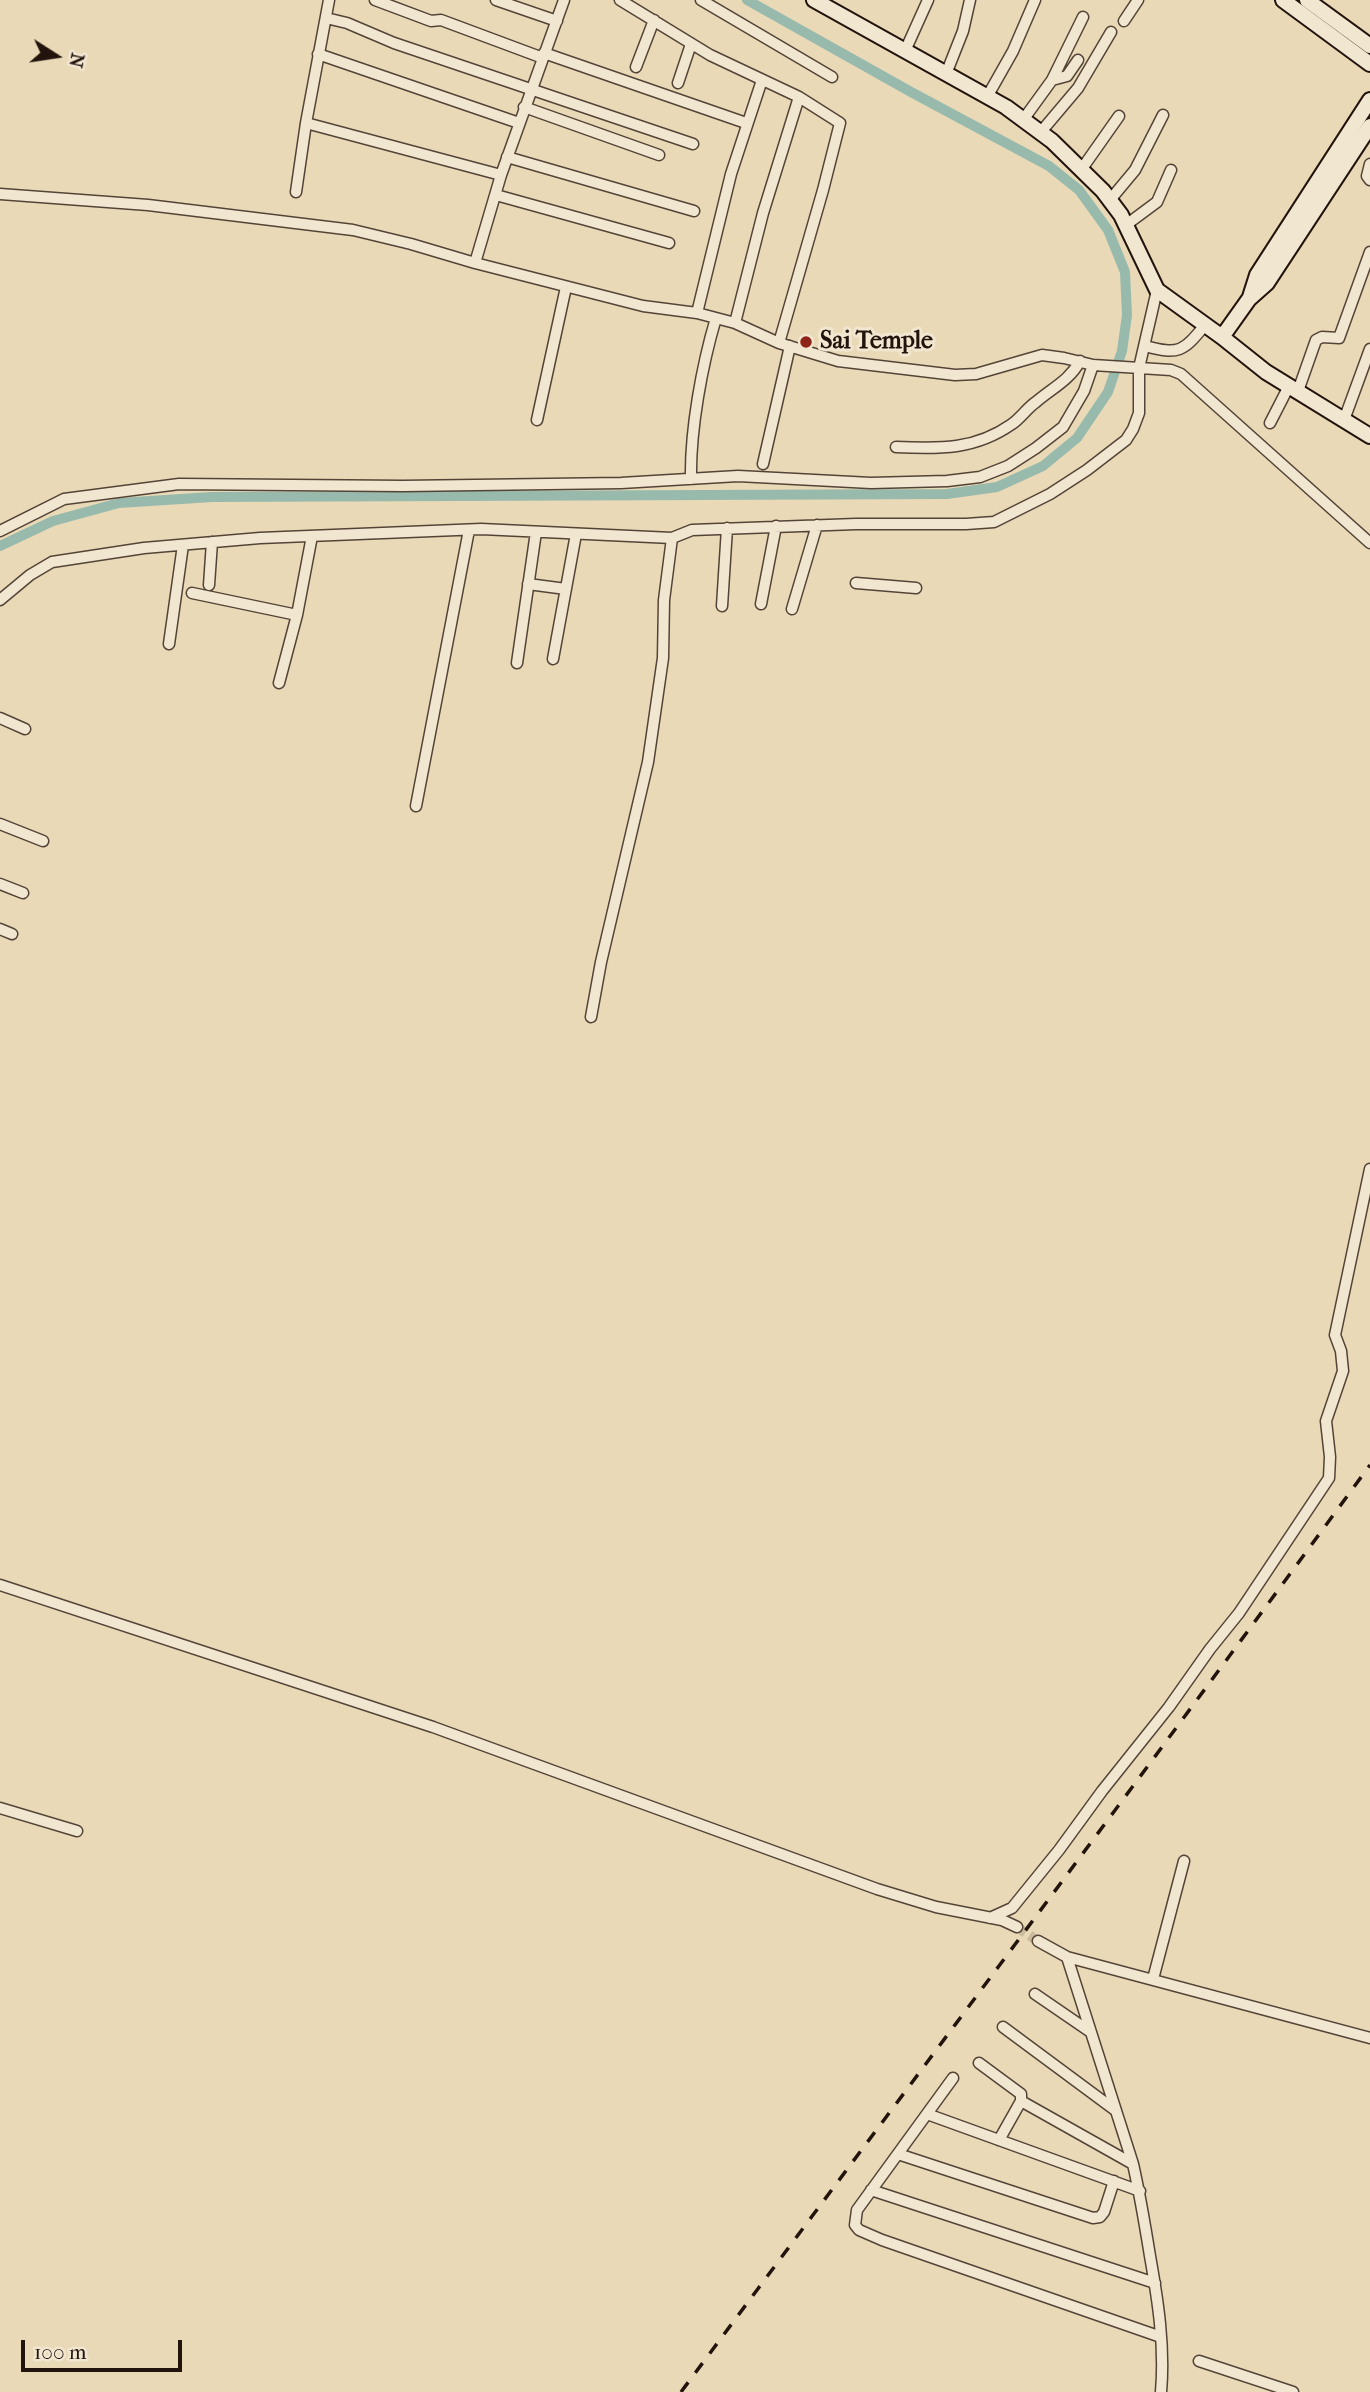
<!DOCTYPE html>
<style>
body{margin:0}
#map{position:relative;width:1370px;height:2392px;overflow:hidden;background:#e9d9b7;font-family:"IM FELL French Canon",serif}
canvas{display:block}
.north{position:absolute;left:21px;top:21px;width:70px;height:70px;-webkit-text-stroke:5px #f1e6d0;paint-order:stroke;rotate:102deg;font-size:19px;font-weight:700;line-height:28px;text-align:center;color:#22130c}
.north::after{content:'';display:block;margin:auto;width:24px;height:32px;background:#22130c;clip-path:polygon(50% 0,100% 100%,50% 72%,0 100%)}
.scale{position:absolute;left:21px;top:2340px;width:161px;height:32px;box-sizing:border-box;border:4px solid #22130c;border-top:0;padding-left:9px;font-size:21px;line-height:24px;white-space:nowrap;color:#22130c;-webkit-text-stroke:5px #f1e6d0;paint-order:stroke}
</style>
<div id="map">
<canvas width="1370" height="2392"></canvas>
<div class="north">N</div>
<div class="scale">100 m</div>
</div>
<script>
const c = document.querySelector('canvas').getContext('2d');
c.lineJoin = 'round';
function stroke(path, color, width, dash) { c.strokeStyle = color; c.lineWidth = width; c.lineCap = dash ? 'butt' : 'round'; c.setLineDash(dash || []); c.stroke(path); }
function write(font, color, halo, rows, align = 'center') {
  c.font = font + ' "IM FELL French Canon",serif'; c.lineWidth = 6; c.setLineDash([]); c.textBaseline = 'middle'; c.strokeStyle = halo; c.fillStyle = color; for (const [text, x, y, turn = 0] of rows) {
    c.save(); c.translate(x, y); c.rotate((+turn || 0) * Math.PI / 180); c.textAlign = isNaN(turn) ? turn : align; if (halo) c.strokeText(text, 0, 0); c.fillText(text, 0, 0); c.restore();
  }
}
stroke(new Path2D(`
 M 0,546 L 53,521 L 119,503 L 212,497 L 947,494 L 997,487 L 1043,466 L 1077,438 L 1108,392 L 1122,351 L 1127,315 L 1125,272 L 1108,230 L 1079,190 L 1049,166 L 911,92 L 747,0`), '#97baad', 10);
stroke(new Path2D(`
 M 1017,1927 L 1038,1941`), '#cbbb9d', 10, [10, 5]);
const street = new Path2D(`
 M 375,0 L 431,21 L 441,20 L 543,58
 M 496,0 L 557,21
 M 620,0 L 710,55 L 799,97 L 840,123 L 823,190 L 779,343
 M 701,0 L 832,77
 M 326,18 L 347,23 L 394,43 L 693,144
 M 1124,21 L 1138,0
 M 905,51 L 928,0
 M 544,53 L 746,123
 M 318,54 L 519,123
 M 636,67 L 654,20
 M 946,74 L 963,31 L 970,0
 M 1052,80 L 1067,76 L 1078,60
 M 678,83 L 691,44
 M 987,97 L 1013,51 L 1035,0
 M 524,107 L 659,155
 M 1023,120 L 1052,80 L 1083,17
 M 306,123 L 501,175
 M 1040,133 L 1078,88 L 1111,32
 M 507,157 L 694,211
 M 1370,164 L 1367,176 L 1370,180
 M 1081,170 L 1119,116
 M 296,192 L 306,123 L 329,0
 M 0,194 L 148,205 L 353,230 L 411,244 L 475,263 L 643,306 L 697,313 L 735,323 L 779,343 L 838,361 L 955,375 L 976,374 L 1042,355 L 1064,358 L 1093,365 L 1171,370 L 1181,374 L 1370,543
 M 496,195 L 669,243
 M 1110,200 L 1135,170 L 1163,115
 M 1126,225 L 1157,202 L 1171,170
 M 475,263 L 501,175 L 564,0
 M 697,313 L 731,174 L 762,80
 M 735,323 L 763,213 L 799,97
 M 1145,346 C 1179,355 1183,352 1205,325
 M 1298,391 L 1316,340 L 1322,337 L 1339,338 L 1370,252
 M 537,420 L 566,287
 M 1344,420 L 1370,349
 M 1270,423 L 1289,386
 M 896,447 C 940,449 975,450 1012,424 C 1021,418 1027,408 1036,402 C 1052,388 1069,381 1080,361
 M 763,464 L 790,346
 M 691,479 C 690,430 702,365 716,318
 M 0,531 L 64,499 L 179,484 L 403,486 L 621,483 L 738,476 L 871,483 L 947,481 L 980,477 L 1008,466 L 1036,448 L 1063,427 L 1084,391 L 1093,365
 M 856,583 L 916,588
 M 528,584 L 566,589
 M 209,585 L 212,542
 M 192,593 L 297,615
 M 0,600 L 30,575 L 52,562 L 144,548 L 260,538 L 481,529 L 672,538
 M 761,604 L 776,526
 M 722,606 L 727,528
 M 792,609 L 817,525
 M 169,644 L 183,545
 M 553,659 L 576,534
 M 517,663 L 536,532
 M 279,683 L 297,615 L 312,536
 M 0,718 L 25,729
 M 416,806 L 469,530
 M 0,824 L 43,841
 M 0,884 L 23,893
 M 0,929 L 12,934
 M 591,1017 L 601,962 L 648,762 L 663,658 L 664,600 L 672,538 L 692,530 L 856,524 L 966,524 L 994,522 L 1050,494 L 1087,470 L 1126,440 L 1133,429 L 1139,413 L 1139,368 L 1157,290
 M 0,1585 L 433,1727 L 877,1889 L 936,1907 L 1002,1920 L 1017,1927
 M 0,1808 L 77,1831
 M 990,1918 L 1012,1908 L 1059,1850 L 1102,1791 L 1169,1707 L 1210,1649 L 1239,1613 L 1329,1478 L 1330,1457 L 1326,1421 L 1343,1371 L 1341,1351 L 1335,1335 L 1370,1169
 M 1038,1941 L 1067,1957 L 1370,2038
 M 1067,1957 L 1133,2164 C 1140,2195 1145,2225 1150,2256 C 1158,2301 1165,2346 1161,2392
 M 1153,1979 L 1184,1861
 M 1035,1994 L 1089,2031
 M 1003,2027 L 1115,2110
 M 979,2063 L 1021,2094 L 1021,2101 L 999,2140
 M 953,2078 L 857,2210 L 855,2225 L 859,2230 L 882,2240 L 1161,2337
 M 1021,2101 L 1133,2164
 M 927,2114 L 1140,2191
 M 898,2154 L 1093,2218 L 1100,2217 L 1104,2212 L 1114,2181
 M 871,2190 L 1155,2283
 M 1199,2361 L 1293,2392`);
const secondary = new Path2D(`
 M 814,0 L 1006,107 L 1052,141 L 1103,191 L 1121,215 L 1157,290 L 1222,337 L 1266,372 L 1370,436
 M 1283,0 L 1370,64
 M 1307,0 L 1370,46
 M 1250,297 L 1257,275 L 1370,100
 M 1222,337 L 1249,299 L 1267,283 L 1370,126`);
stroke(street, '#544437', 13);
stroke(secondary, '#22130c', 18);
stroke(street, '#f1e6d0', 10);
stroke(secondary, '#f1e6d0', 14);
stroke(new Path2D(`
 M 681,2392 C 911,2083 1143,1775 1370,1465`), '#22130c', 3.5, [12, 12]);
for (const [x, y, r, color] of [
 [806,342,7,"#8f2418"]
]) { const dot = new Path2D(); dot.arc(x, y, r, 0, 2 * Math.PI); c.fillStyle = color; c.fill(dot); stroke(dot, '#f1e6d0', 2.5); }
write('bold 24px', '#22130c', '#f1e6d0', [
 ["Sai Temple",820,342]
], 'left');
</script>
